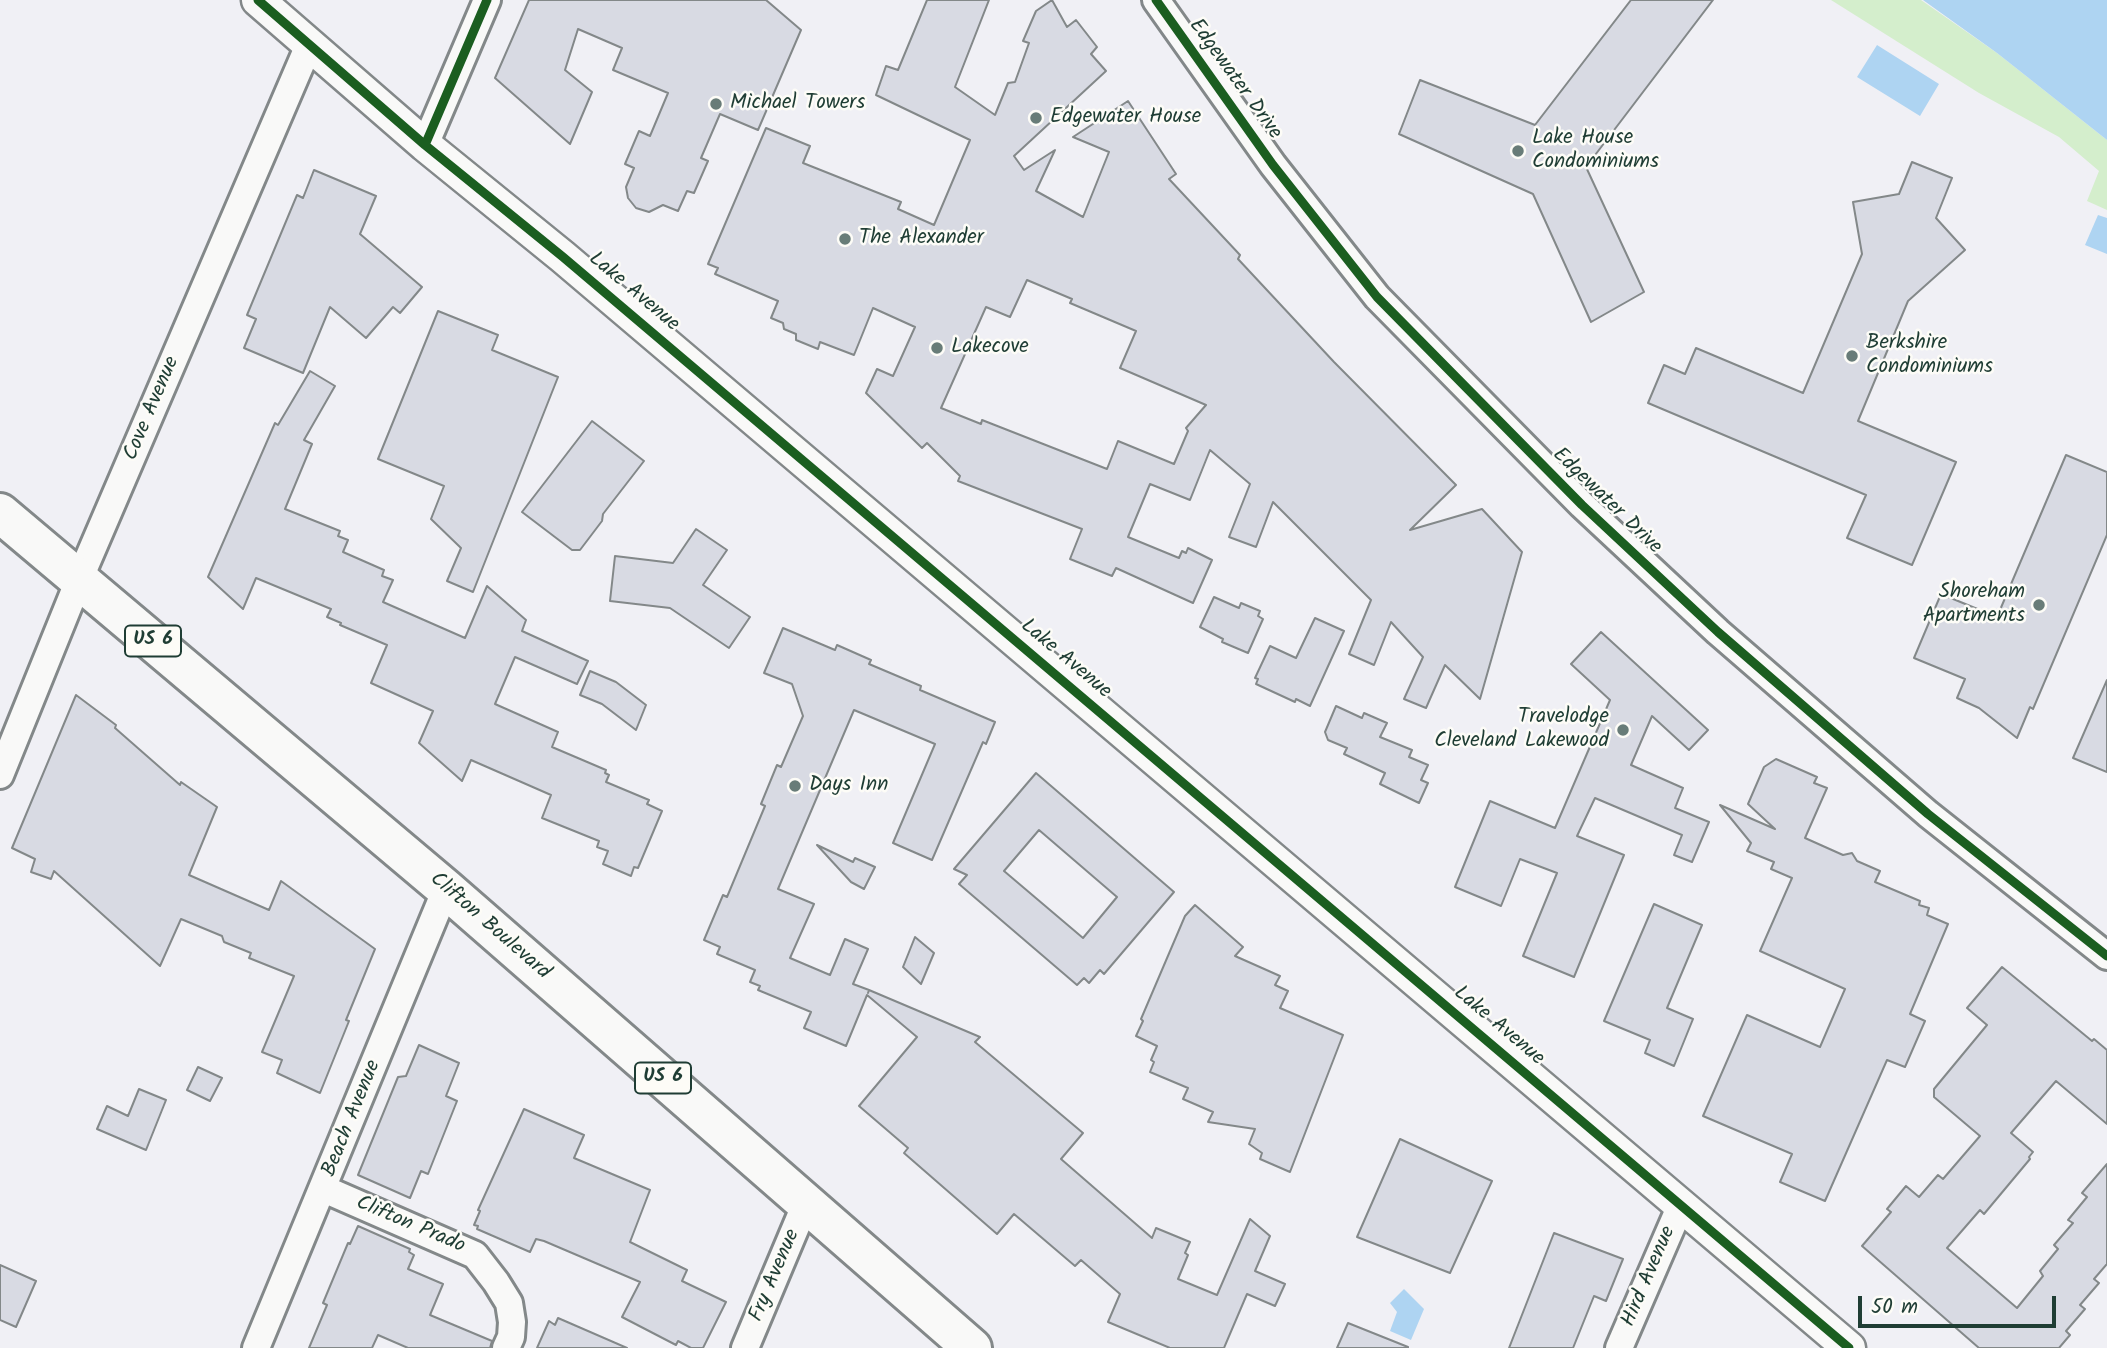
<!DOCTYPE html>
<style>
body{margin:0}
#map{position:relative;width:2107px;height:1348px;overflow:hidden;background:#f0f0f5;font-family:Kalam,sans-serif}
canvas{display:block}
.scale{position:absolute;left:1858px;top:1296px;width:198px;height:32px;box-sizing:border-box;border:4px solid #1f3d34;border-top:0;padding-left:9px;font-size:21px;line-height:24px;white-space:nowrap;color:#1f3d34;-webkit-text-stroke:5px #fdfcf7;paint-order:stroke}
</style>
<div id="map">
<canvas width="2107" height="1348"></canvas>
<div class="scale">50 m</div>
</div>
<script>
const c = document.querySelector('canvas').getContext('2d');
c.lineJoin = 'round';
function paint(path, color) { c.fillStyle = color; c.fill(path, 'evenodd'); }
function stroke(path, color, width, dash) { c.strokeStyle = color; c.lineWidth = width; c.lineCap = dash ? 'butt' : 'round'; c.setLineDash(dash || []); c.stroke(path); }
function write(font, color, halo, rows, align = 'center') {
  c.font = font + ' Kalam,sans-serif'; c.lineWidth = 5; c.setLineDash([]); c.textBaseline = 'middle'; c.strokeStyle = halo; c.fillStyle = color; for (const [text, x, y, turn = 0] of rows) {
    c.save(); c.translate(x, y); c.rotate((+turn || 0) * Math.PI / 180); c.textAlign = isNaN(turn) ? turn : align; if (halo) c.strokeText(text, 0, 0); c.fillText(text, 0, 0); c.restore();
  }
}
paint(new Path2D(`
 M 1831,0 L 1921,0 L 1997,53 L 2107,140 L 2107,210 L 2087,201 L 2099,171 L 2059,137 L 1979,93 Z`), '#d4eecc');
paint(new Path2D(`
 M 1923,0 L 2107,0 L 2107,140 L 1997,53 Z
 M 1877,45 L 1939,84 L 1920,116 L 1857,77 Z
 M 2098,215 L 2107,218 L 2107,254 L 2085,245 Z
 M 1404,1289 L 1424,1309 L 1411,1340 L 1390,1331 L 1397,1312 L 1390,1303 Z`), '#aed4f2');
const building = new Path2D(`
 M 529,0 L 766,0 L 801,30 L 758,130 L 720,114 L 701,158 L 708,161 L 694,193 L 687,191 L 678,211 L 663,205 L 649,212 L 636,208 L 628,198 L 626,187 L 634,168 L 625,164 L 639,131 L 650,136 L 668,93 L 613,70 L 622,48 L 578,29 L 565,70 L 592,92 L 570,144 L 495,78 Z
 M 927,0 L 989,0 L 955,87 L 995,115 L 1008,83 L 1015,82 L 1029,43 L 1023,41 L 1036,11 L 1052,0 L 1067,27 L 1076,20 L 1097,47 L 1091,54 L 1106,71 L 1014,156 L 1024,170 L 1055,150 L 1036,191 L 1083,217 L 1109,152 L 1073,137 L 1128,101 L 1176,174 L 1169,179 L 1240,255 L 1238,259 L 1334,362 L 1456,485 L 1410,530 L 1482,509 L 1522,552 L 1480,699 L 1445,665 L 1426,708 L 1404,699 L 1423,657 L 1391,622 L 1374,665 L 1349,654 L 1371,600 L 1273,502 L 1256,547 L 1229,537 L 1250,484 L 1210,450 L 1190,500 L 1150,484 L 1128,537 L 1179,558 L 1182,551 L 1186,553 L 1188,548 L 1212,560 L 1193,603 L 1116,568 L 1112,576 L 1070,559 L 1082,529 L 958,481 L 960,476 L 927,443 L 922,448 L 866,393 L 877,369 L 893,376 L 915,327 L 873,308 L 854,355 L 820,342 L 818,349 L 796,340 L 796,334 L 784,329 L 783,323 L 771,318 L 778,301 L 715,274 L 718,268 L 708,264 L 766,128 L 810,146 L 803,163 L 901,202 L 898,209 L 934,225 L 970,140 L 876,95 L 886,66 L 898,70 ZM 1027,280 L 1072,299 L 1070,303 L 1136,331 L 1120,368 L 1206,405 L 1186,428 L 1188,431 L 1174,464 L 1118,441 L 1107,469 L 982,420 L 981,424 L 941,408 L 986,307 L 1010,317 Z
 M 1631,0 L 1713,0 L 1586,167 L 1644,292 L 1591,322 L 1533,194 L 1399,134 L 1420,80 L 1535,125 Z
 M 1912,162 L 1952,178 L 1936,218 L 1965,250 L 1908,301 L 1858,421 L 1956,462 L 1912,565 L 1847,538 L 1866,495 L 1648,403 L 1664,365 L 1685,374 L 1696,348 L 1803,393 L 1862,254 L 1853,202 L 1899,194 Z
 M 314,170 L 376,196 L 360,234 L 422,287 L 400,313 L 393,307 L 366,338 L 330,307 L 303,373 L 244,348 L 256,319 L 247,315 L 297,195 L 303,198 Z
 M 438,311 L 498,335 L 492,350 L 558,377 L 473,592 L 447,581 L 461,548 L 431,519 L 444,486 L 378,459 Z
 M 310,371 L 335,386 L 304,440 L 312,444 L 285,509 L 340,531 L 338,536 L 348,540 L 343,552 L 384,570 L 382,576 L 393,580 L 383,602 L 465,638 L 487,586 L 526,620 L 522,631 L 588,661 L 577,684 L 515,657 L 495,704 L 558,732 L 552,747 L 606,770 L 605,773 L 609,775 L 606,782 L 649,800 L 647,804 L 662,811 L 638,868 L 634,867 L 631,876 L 603,864 L 608,851 L 597,847 L 599,841 L 542,818 L 551,795 L 471,760 L 462,781 L 419,743 L 433,711 L 371,683 L 387,645 L 340,625 L 341,623 L 327,617 L 331,609 L 256,578 L 243,609 L 208,577 L 275,423 L 278,425 Z
 M 592,421 L 644,461 L 603,514 L 602,521 L 580,550 L 572,550 L 522,512 Z
 M 2066,455 L 2107,472 L 2107,535 L 2033,709 L 2030,707 L 2017,738 L 1979,708 L 1957,698 L 1965,679 L 1914,658 L 1941,594 L 1997,617 Z
 M 696,529 L 727,550 L 703,585 L 750,617 L 729,648 L 670,608 L 610,601 L 615,556 L 673,563 Z
 M 1214,597 L 1239,608 L 1241,603 L 1260,611 L 1258,616 L 1263,619 L 1248,653 L 1222,642 L 1223,639 L 1200,627 Z
 M 1315,618 L 1344,631 L 1310,706 L 1296,699 L 1295,702 L 1256,684 L 1258,679 L 1255,678 L 1270,646 L 1296,658 Z
 M 783,628 L 835,650 L 837,645 L 871,660 L 869,664 L 921,686 L 920,690 L 995,722 L 986,744 L 983,742 L 932,860 L 893,843 L 935,744 L 854,710 L 778,889 L 814,904 L 790,958 L 830,975 L 845,939 L 868,949 L 853,984 L 869,990 L 868,993 L 869,990 L 980,1037 L 975,1042 L 1083,1133 L 1061,1159 L 1152,1238 L 1156,1228 L 1190,1242 L 1185,1253 L 1188,1255 L 1178,1279 L 1217,1295 L 1250,1219 L 1270,1236 L 1255,1271 L 1285,1284 L 1275,1306 L 1247,1294 L 1224,1348 L 1170,1348 L 1108,1322 L 1120,1294 L 1081,1260 L 1075,1266 L 1014,1214 L 997,1234 L 904,1153 L 908,1148 L 859,1106 L 917,1037 L 867,995 L 846,1046 L 804,1028 L 811,1012 L 758,990 L 760,986 L 750,982 L 755,970 L 717,954 L 720,947 L 704,940 L 723,895 L 727,897 L 765,806 L 761,804 L 777,765 L 781,767 L 803,716 L 792,684 L 764,673 Z
 M 1601,632 L 1708,730 L 1689,750 L 1652,716 L 1631,765 L 1683,788 L 1675,808 L 1709,822 L 1692,862 L 1674,855 L 1682,835 L 1595,798 L 1577,836 L 1624,855 L 1574,977 L 1523,956 L 1557,873 L 1520,859 L 1501,906 L 1455,887 L 1490,801 L 1555,828 L 1610,700 L 1571,664 Z
 M 590,671 L 616,682 L 646,705 L 636,730 L 602,704 L 580,695 Z
 M 2107,680 L 2107,772 L 2073,758 Z
 M 76,695 L 116,725 L 115,728 L 180,785 L 181,782 L 217,807 L 189,875 L 269,910 L 281,881 L 375,949 L 346,1020 L 349,1021 L 320,1093 L 277,1073 L 282,1060 L 262,1052 L 294,976 L 249,958 L 251,953 L 224,942 L 222,936 L 181,919 L 160,966 L 54,871 L 51,879 L 31,872 L 35,859 L 12,848 Z
 M 1336,706 L 1362,718 L 1364,713 L 1387,723 L 1380,737 L 1412,750 L 1409,757 L 1428,765 L 1421,780 L 1428,783 L 1419,803 L 1380,784 L 1385,773 L 1344,754 L 1347,748 L 1328,740 L 1325,732 Z
 M 1776,759 L 1817,777 L 1814,783 L 1827,788 L 1805,838 L 1843,855 L 1852,853 L 1857,861 L 1880,871 L 1875,882 L 1920,901 L 1919,905 L 1929,908 L 1927,915 L 1948,924 L 1910,1014 L 1925,1021 L 1905,1067 L 1887,1060 L 1825,1201 L 1780,1182 L 1792,1154 L 1703,1116 L 1747,1015 L 1820,1047 L 1845,989 L 1760,951 L 1792,878 L 1771,869 L 1774,862 L 1747,851 L 1751,843 L 1720,805 L 1775,829 L 1748,804 L 1764,767 Z
 M 1036,773 L 1174,892 L 1104,974 L 1100,970 L 1089,983 L 1084,978 L 1077,985 L 959,884 L 967,875 L 954,869 ZM 1039,830 L 1117,897 L 1083,938 L 1004,871 Z
 M 817,845 L 853,862 L 855,858 L 875,867 L 864,889 L 851,882 Z
 M 1654,904 L 1702,925 L 1667,1008 L 1693,1019 L 1674,1066 L 1645,1053 L 1650,1040 L 1604,1021 Z
 M 1195,905 L 1243,947 L 1235,956 L 1280,976 L 1275,985 L 1288,991 L 1280,1008 L 1343,1035 L 1290,1172 L 1260,1159 L 1262,1153 L 1249,1144 L 1255,1129 L 1208,1122 L 1213,1112 L 1183,1099 L 1188,1088 L 1150,1072 L 1154,1062 L 1151,1060 L 1157,1046 L 1136,1036 L 1143,1021 L 1141,1019 L 1185,916 Z
 M 915,937 L 934,953 L 921,984 L 903,967 Z
 M 2002,967 L 2092,1041 L 2094,1039 L 2107,1050 L 2107,1124 L 2056,1081 L 2011,1133 L 2033,1152 L 2029,1157 L 2030,1159 L 1984,1214 L 1980,1210 L 1947,1248 L 2017,1308 L 2043,1276 L 2040,1271 L 2058,1249 L 2054,1245 L 2073,1223 L 2068,1220 L 2087,1197 L 2082,1193 L 2107,1164 L 2107,1264 L 2094,1279 L 2099,1283 L 2080,1305 L 2085,1309 L 2066,1331 L 2070,1335 L 2059,1348 L 1979,1348 L 1862,1246 L 1891,1212 L 1887,1209 L 1906,1186 L 1919,1197 L 1938,1175 L 1943,1179 L 1980,1136 L 1934,1097 L 1934,1089 L 1987,1025 L 1967,1008 Z
 M 419,1045 L 459,1063 L 446,1096 L 457,1101 L 428,1174 L 421,1171 L 410,1198 L 358,1175 L 398,1077 L 406,1076 Z
 M 198,1067 L 222,1078 L 210,1101 L 187,1090 Z
 M 139,1089 L 166,1100 L 146,1150 L 97,1129 L 107,1106 L 128,1116 Z
 M 524,1109 L 584,1135 L 574,1158 L 650,1190 L 630,1242 L 687,1270 L 682,1281 L 726,1302 L 703,1348 L 691,1348 L 678,1341 L 676,1345 L 622,1317 L 640,1282 L 544,1241 L 536,1239 L 530,1252 L 477,1229 L 478,1226 L 474,1225 L 480,1211 L 478,1210 Z
 M 1400,1139 L 1492,1181 L 1450,1273 L 1357,1237 Z
 M 358,1226 L 410,1249 L 409,1252 L 414,1255 L 408,1269 L 443,1284 L 430,1315 L 492,1341 L 490,1348 L 408,1348 L 378,1335 L 372,1348 L 309,1348 L 327,1305 L 323,1303 L 348,1243 L 350,1244 Z
 M 1554,1233 L 1623,1259 L 1606,1301 L 1594,1296 L 1573,1348 L 1509,1348 Z
 M 0,1265 L 36,1281 L 16,1327 L 0,1320 Z
 M 558,1318 L 627,1348 L 537,1348 L 549,1321 L 555,1325 Z
 M 1348,1323 L 1408,1347 L 1408,1348 L 1337,1348 Z`);
paint(building, '#d8dae3');
stroke(building, '#838889', 2);
const minor = new Path2D(`
 M 1156,0 L 1273,165 L 1377,297 L 1582,505 L 1718,632 L 1928,814 L 2107,956
 M 425,145 L 487,0
 M 0,775 L 79,580 L 309,45
 M 324,1189 L 475,1255 L 496,1282 L 509,1303 L 512,1322 L 511,1337 L 506,1348
 M 256,1348 L 446,889
 M 745,1348 L 806,1203
 M 1619,1348 L 1681,1205`);
const tertiary = new Path2D(`
 M 258,0 L 425,145 L 563,257 L 1849,1348`);
const primary = new Path2D(`
 M 0,513 L 446,889 L 972,1348`);
stroke(minor, '#838889', 32);
stroke(tertiary, '#838889', 37);
stroke(primary, '#838889', 44);
stroke(minor, '#f9f9f8', 26);
stroke(tertiary, '#f9f9f8', 32);
stroke(primary, '#f9f9f8', 38);
stroke(new Path2D(`
 M 258,0 L 425,145 L 563,257 L 1849,1348
 M 1156,0 L 1273,165 L 1377,297 L 1582,505 L 1718,632 L 1928,814 L 2107,956
 M 425,145 L 487,0`), '#1b5e20', 9);
for (const [x, y, r, color] of [
 [716,104,7,"#687c78"],
 [1036,118,7,"#687c78"],
 [1518,151,7,"#687c78"],
 [845,239,7,"#687c78"],
 [937,348,7,"#687c78"],
 [1852,356,7,"#687c78"],
 [2039,605,7,"#687c78"],
 [1623,730,7,"#687c78"],
 [795,786,7,"#687c78"]
]) { const dot = new Path2D(); dot.arc(x, y, r, 0, 2 * Math.PI); c.fillStyle = color; c.fill(dot); stroke(dot, '#fdfcf7', 2.5); }
for (const [x, y, w] of [
 [153,641,56],
 [663,1078,56]
]) { const box = new Path2D(); box.roundRect(x - w / 2, y - 15.5, w, 31, 5); c.fillStyle = '#fdfcf7'; c.fill(box); stroke(box, '#1f3d34', 2); }
write('bold 19px', '#1f3d34', null, [
 ["US 6",153,641],
 ["US 6",663,1078]
]);
write('21px', '#1f3d34', '#fdfcf7', [
 ["Edgewater Drive",1234,80,54],
 ["Lake Avenue",633,293,40],
 ["Cove Avenue",153,409,-67],
 ["Edgewater Drive",1606,502,44],
 ["Lake Avenue",1065,660,40],
 ["Clifton Boulevard",489,927,41],
 ["Lake Avenue",1498,1027,40],
 ["Beach Avenue",353,1119,-68],
 ["Clifton Prado",410,1226,23],
 ["Fry Avenue",776,1276,-67],
 ["Hird Avenue",1650,1277,-67]
]);
write('21px', '#1f3d34', '#fdfcf7', [
 ["Michael Towers",730,104],
 ["Edgewater House",1050,118],
 ["Lake House",1532,139],
 ["Condominiums",1532,163],
 ["The Alexander",859,239],
 ["Berkshire",1866,344],
 ["Condominiums",1866,368],
 ["Lakecove",951,348],
 ["Shoreham",2025,593,"right"],
 ["Apartments",2025,617,"right"],
 ["Travelodge",1609,718,"right"],
 ["Cleveland Lakewood",1609,742,"right"],
 ["Days Inn",809,786]
], 'left');
</script>
